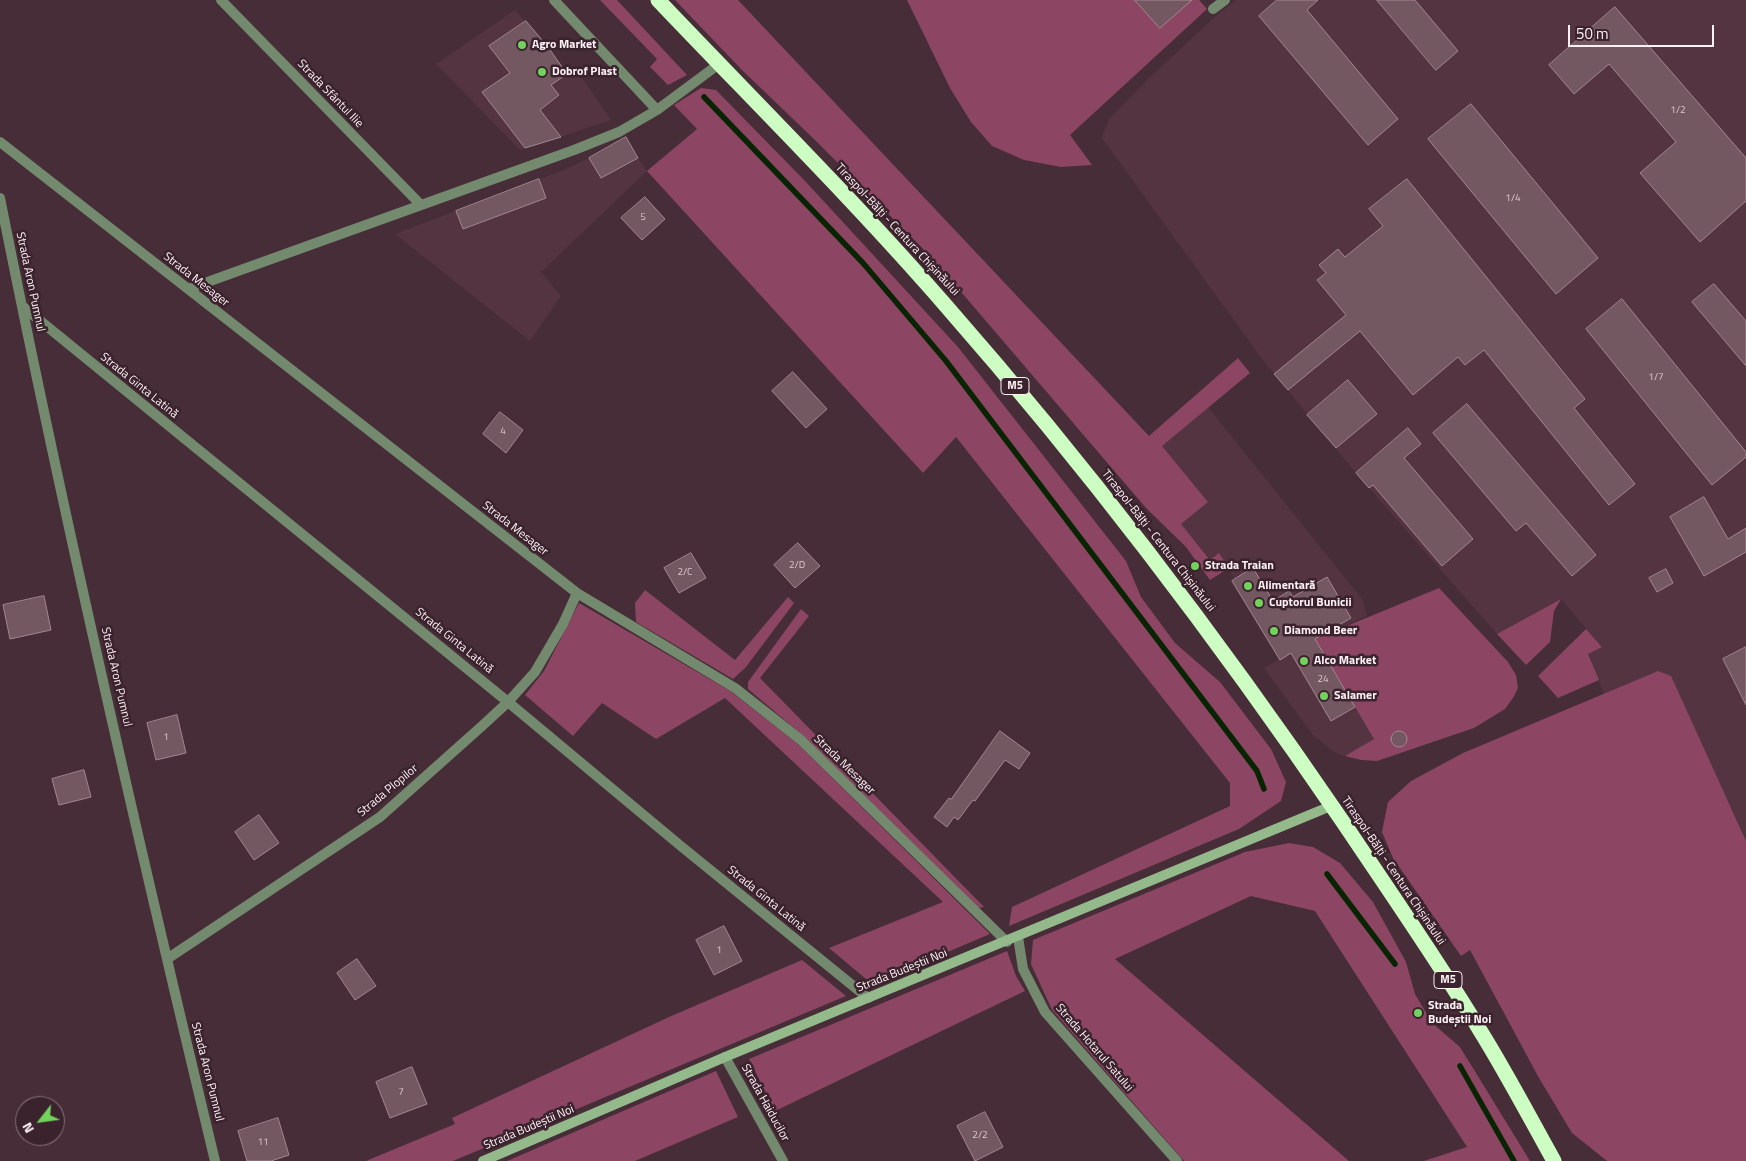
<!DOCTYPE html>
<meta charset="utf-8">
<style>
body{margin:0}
#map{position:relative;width:1746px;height:1161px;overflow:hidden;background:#462d37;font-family:"Titillium Web",sans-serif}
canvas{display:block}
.north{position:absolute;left:15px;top:1096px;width:50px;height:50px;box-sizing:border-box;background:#3b232d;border:1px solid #89757d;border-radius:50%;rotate:240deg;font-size:14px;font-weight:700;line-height:20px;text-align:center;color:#fff1f5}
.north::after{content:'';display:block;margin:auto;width:18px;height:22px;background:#72d25d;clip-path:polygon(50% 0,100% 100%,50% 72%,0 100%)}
.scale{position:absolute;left:1568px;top:25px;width:146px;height:22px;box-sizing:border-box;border:2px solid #fff1f5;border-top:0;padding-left:6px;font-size:15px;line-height:18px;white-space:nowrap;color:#fff1f5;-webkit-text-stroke:4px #3b232d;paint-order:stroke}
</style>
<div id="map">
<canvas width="1746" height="1161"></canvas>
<div class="north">N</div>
<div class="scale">50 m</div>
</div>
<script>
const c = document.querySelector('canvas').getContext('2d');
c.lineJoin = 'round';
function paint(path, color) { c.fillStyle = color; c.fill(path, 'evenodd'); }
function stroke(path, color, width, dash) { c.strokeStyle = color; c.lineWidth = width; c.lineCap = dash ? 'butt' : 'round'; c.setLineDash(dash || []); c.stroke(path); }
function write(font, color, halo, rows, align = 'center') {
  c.font = font + ' "Titillium Web",sans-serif'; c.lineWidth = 5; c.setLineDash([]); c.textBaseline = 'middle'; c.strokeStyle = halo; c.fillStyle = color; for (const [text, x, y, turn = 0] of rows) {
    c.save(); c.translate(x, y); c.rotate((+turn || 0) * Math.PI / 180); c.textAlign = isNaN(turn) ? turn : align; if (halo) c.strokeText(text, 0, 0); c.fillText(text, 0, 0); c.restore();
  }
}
paint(new Path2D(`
 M 1236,0 L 1746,0 L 1746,841 L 1733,811 L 1658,671 L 1604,694 L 1588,653 L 1602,647 L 1561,599 L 1497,634 L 1356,473 L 1262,359 L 1102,138 L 1109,119 L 1149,78 L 1218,14 Z
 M 515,10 L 548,47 L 567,73 L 583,79 L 611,120 L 520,150 L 436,64 Z
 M 589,158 L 638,158 L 647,171 L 541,272 L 561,296 L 530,341 L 395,234 L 566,169 Z
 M 1208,407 L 1362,599 L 1367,616 L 1317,638 L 1374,739 L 1345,756 L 1334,752 L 1312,734 L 1264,668 L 1280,659 L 1232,581 L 1235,579 L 1219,554 L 1211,560 L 1180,524 L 1208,502 L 1162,446 Z`), '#543440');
paint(new Path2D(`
 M 600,0 L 617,0 L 687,75 L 668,85 L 650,67 L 657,59 Z
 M 675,0 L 738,0 L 1149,436 L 1238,358 L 1250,373 L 1162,446 L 1208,502 L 1181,524 L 1210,560 L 1219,553 L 1229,568 L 1210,580 L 1186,547 L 1146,508 L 932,258 L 817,142 L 742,70 Z
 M 907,0 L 1199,0 L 1207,9 L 1070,135 L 1092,165 L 1061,167 L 1024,160 L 992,146 L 971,122 L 950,88 Z
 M 701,88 L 716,90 L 806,182 L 958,347 L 1126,561 L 1141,597 L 1175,643 L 1220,682 L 1271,749 L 1286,782 L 1281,801 L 1239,829 L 1009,926 L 1012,907 L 1230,806 L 1230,783 L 956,437 L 923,473 L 647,171 L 697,129 L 674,105 Z
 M 1439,588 L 1508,662 L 1516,675 L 1518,688 L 1513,698 L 1505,709 L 1474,728 L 1377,761 L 1361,760 L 1345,756 L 1374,739 L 1315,639 Z
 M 645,590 L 735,660 L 788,597 L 794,603 L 746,667 L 733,679 L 636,622 L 635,603 Z
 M 1561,599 L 1554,611 L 1550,642 L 1526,665 L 1497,634 Z
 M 579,603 L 730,691 L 798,744 L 990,934 L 872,984 L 829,948 L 943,902 L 725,698 L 656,739 L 602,703 L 573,736 L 525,695 L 544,671 Z
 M 801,609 L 809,616 L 760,678 L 984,907 L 979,908 L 807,739 L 748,689 L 748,682 Z
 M 1586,629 L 1602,647 L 1588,654 L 1599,680 L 1558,698 L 1538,676 Z
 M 1658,671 L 1671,676 L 1746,841 L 1746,1161 L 1607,1161 L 1572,1133 L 1539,1078 L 1470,950 L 1461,956 L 1393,858 L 1382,832 L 1388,802 L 1411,781 L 1463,753 Z
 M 1289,843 L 1313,847 L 1340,863 L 1373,902 L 1406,962 L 1415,994 L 1432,1023 L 1460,1047 L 1530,1161 L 1424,1161 L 1467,1147 L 1315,911 L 1251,896 L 1115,959 L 1349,1161 L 1184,1161 L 1052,1010 L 1031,964 L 1033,940 L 1245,852 Z
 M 1007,951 L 1016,976 L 1025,991 L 775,1111 L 749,1059 Z
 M 802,960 L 846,996 L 453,1161 L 366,1161 L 455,1124 L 452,1118 L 669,1017 Z
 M 716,1071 L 738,1117 L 635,1161 L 507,1161 Z`), '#8c4663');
stroke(new Path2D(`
 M 704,97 L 863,263 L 946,361 L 1257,771 L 1264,789
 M 1327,874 L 1395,964
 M 1460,1066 L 1514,1161`), '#082403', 5.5);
const building = new Path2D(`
 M 1135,0 L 1192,0 L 1160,28 Z
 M 1277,0 L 1318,0 L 1307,10 L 1398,119 L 1368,145 L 1259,16 Z
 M 1377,0 L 1415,0 L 1458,51 L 1436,70 Z
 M 1615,7 L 1746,158 L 1746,201 L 1700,242 L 1640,173 L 1676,142 L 1609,64 L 1574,94 L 1549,65 Z
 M 526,21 L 548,47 L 567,74 L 551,85 L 559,95 L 540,110 L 561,137 L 525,148 L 482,92 L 510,73 L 489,46 Z
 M 1471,104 L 1598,258 L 1556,294 L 1428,139 Z
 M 626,137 L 638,158 L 601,178 L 589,158 Z
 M 539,179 L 546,198 L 463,229 L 456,211 Z
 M 1407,179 L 1585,399 L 1574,408 L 1635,484 L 1609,505 L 1484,350 L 1465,365 L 1458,357 L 1413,395 L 1360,331 L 1288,390 L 1274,374 L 1346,315 L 1317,280 L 1326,273 L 1319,265 L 1338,249 L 1345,257 L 1383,226 L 1369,209 Z
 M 645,197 L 665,219 L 642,240 L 621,218 Z
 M 1714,284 L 1746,321 L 1746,366 L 1692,302 Z
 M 1622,299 L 1746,452 L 1746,457 L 1712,485 L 1586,329 Z
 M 793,372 L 827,409 L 806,428 L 772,391 Z
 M 1348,380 L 1377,414 L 1336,448 L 1307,415 Z
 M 1467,404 L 1596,555 L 1572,576 L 1526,523 L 1516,531 L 1433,433 Z
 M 500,412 L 523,430 L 506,453 L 483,434 Z
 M 1408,428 L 1421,444 L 1404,458 L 1473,539 L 1442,566 L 1373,485 L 1369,488 L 1356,473 Z
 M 1704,497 L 1728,539 L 1746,528 L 1746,552 L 1704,576 L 1670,517 Z
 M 798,543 L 820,566 L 795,588 L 774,565 Z
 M 691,553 L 706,578 L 679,593 L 664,568 Z
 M 1253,568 L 1273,601 L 1289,591 L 1293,597 L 1327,577 L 1351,618 L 1315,639 L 1355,707 L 1331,721 L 1291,653 L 1280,660 L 1232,581 Z
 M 1666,569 L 1673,583 L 1657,592 L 1649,578 Z
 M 44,596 L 51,630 L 10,639 L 3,605 Z
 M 1746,647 L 1746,705 L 1723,659 Z
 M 177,715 L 186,753 L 156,760 L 147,723 Z
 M 1000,731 L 1030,753 L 1019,769 L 1005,760 L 975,801 L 973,800 L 958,820 L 954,817 L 947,827 L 934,817 L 949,798 L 951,799 Z
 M1391 739a8 8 0 1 1 16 0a8 8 0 1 1-16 0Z
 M 84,770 L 91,797 L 59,805 L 52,779 Z
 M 259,815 L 279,843 L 254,860 L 235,832 Z
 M 724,926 L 742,961 L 714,975 L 696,940 Z
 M 357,959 L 376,986 L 355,1000 L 337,973 Z
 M 412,1067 L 427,1104 L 390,1118 L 376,1082 Z
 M 985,1112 L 1003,1147 L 975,1161 L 957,1126 Z
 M 278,1118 L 289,1155 L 271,1161 L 247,1161 L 238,1131 Z`);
paint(building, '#735761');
stroke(building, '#a48691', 1);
stroke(new Path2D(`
 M 221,0 L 421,205
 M 554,0 L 657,110
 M 1213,9 L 1225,0
 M 0,142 L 577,593 L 735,688 L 801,740 L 1007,942
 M 0,198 C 64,520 138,841 215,1161
 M 188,289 L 574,150 L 619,132 L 657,110 L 719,64
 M 22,306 L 508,702 L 682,847 L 868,998
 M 1018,937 L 1023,969 L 1045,1012 L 1177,1161
 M 167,959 L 380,817 L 482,726 L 508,702 L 535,672 L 563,624 L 577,593
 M 725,1057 L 783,1161`), '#738a6e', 10);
stroke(new Path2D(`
 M 483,1161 L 725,1057 L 1331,806`), '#94ba8c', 10);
stroke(new Path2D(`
 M 658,0 C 755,102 855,201 947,307 C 1090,470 1221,643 1343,822 C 1390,892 1438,961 1481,1032 C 1507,1074 1530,1118 1554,1161`), '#cefdc4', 15);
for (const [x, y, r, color] of [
 [522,45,5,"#72d25d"],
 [542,72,5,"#72d25d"],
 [1195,566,5,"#72d25d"],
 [1248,586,5,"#72d25d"],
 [1259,603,5,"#72d25d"],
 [1274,631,5,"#72d25d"],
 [1304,661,5,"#72d25d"],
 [1324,696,5,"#72d25d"],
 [1418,1013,5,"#72d25d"]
]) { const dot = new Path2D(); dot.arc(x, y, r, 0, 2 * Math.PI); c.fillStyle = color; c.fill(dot); stroke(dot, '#3b232d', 2); }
write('10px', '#dccad0', null, [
 ["1/2",1678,111],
 ["1/4",1513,199],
 ["5",643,218],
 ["1/7",1656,378],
 ["4",503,432],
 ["2/D",797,566],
 ["2/C",685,573],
 ["24",1323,680],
 ["1",166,738],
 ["1",719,951],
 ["7",401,1093],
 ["2/2",980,1136],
 ["11",263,1143]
]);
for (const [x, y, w] of [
 [1015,386,28],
 [1448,980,28]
]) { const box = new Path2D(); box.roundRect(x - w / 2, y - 8.5, w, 17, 4); c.fillStyle = '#3b232d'; c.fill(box); stroke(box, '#fff1f5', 1); }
write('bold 11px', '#fff1f5', null, [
 ["M5",1015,386],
 ["M5",1448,980]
]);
write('bold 12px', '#fff1f5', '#3b232d', [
 ["Agro Market",532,45],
 ["Dobrof Plast",552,72],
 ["Strada Traian",1205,566],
 ["Alimentară",1258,586],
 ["Cuptorul Bunicii",1269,603],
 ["Diamond Beer",1284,631],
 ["Alco Market",1314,661],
 ["Salamer",1334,696],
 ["Strada",1428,1006],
 ["Budeștii Noi",1428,1020]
], 'left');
write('12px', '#fff1f5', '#3b232d', [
 ["Strada Sfântul Ilie",330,94,46],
 ["Tiraspol-Bălţi - Centura Chișinăului",897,230,47],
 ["Strada Mesager",196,280,38],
 ["Strada Aron Pumnul",30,282,78],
 ["Strada Ginta Latină",139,386,39],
 ["Strada Mesager",515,529,38],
 ["Tiraspol-Bălţi - Centura Chișinăului",1158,541,52],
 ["Strada Ginta Latină",454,641,39],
 ["Strada Aron Pumnul",116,677,77],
 ["Strada Mesager",844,765,44],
 ["Strada Plopilor",388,791,-40],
 ["Tiraspol-Bălţi - Centura Chișinăului",1393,871,56],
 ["Strada Ginta Latină",766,899,39],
 ["Strada Budeștii Noi",902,971,-22],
 ["Strada Hotarul Satului",1094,1048,49],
 ["Strada Aron Pumnul",207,1072,76],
 ["Strada Haiducilor",765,1103,61],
 ["Strada Budeștii Noi",529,1128,-23]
]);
</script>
